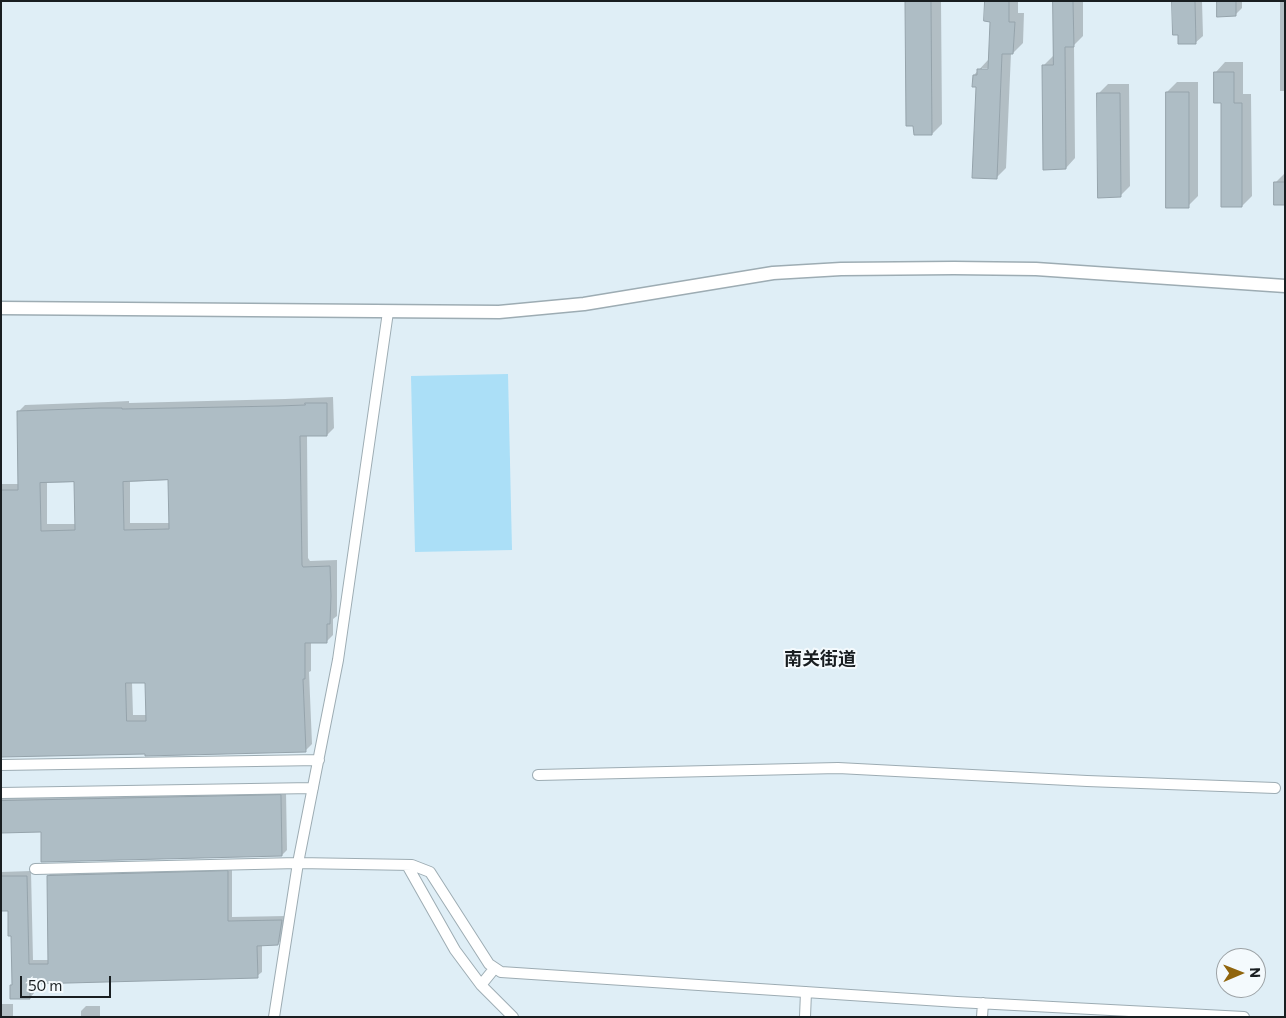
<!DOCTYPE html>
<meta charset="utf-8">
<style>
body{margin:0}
#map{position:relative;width:1286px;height:1018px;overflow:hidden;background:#dfeef6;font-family:Commissioner,sans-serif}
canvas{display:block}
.frame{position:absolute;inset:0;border:2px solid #191e21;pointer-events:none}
.north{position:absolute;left:1216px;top:948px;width:50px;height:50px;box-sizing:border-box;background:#f4fafd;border:1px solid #9ca2a5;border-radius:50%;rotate:89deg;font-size:14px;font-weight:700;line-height:20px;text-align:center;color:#191e21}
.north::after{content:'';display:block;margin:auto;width:18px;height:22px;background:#90650d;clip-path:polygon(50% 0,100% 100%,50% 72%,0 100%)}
.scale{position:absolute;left:20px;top:976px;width:91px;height:22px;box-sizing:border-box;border:2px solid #191e21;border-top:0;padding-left:6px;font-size:15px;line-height:18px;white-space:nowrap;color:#191e21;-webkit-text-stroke:4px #f4fafd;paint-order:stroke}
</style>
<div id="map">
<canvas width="1286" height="1018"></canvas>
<div class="frame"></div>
<div class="north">N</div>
<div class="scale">50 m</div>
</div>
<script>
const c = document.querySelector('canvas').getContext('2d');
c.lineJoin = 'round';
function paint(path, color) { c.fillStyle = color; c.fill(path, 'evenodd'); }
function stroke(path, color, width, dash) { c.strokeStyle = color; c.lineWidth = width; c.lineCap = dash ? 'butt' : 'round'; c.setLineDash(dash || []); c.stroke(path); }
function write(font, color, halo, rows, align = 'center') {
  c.font = font + ' Commissioner,"Noto Sans SC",sans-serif'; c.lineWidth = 4; c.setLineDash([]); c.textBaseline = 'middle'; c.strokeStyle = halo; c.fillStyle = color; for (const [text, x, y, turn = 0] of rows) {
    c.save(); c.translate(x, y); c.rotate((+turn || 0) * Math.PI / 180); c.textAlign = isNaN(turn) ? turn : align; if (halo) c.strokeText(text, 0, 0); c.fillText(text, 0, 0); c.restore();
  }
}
paint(new Path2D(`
 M 508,374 L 512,550 L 415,552 L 411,376 Z`), '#abdff7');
paint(new Path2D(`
 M 906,1 L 941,1 L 942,124 L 932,134 L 915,125 L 907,125 Z
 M 986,1 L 1018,1 L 1018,13 L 1024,13 L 1023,43 L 1013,53 L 1011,53 L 1006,168 L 996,178 L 974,75 L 988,60 L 990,60 L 991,20 ZM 982,68 L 994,68 L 982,70 Z
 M 1054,1 L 1083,1 L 1083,36 L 1074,45 L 1075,158 L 1066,168 L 1043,66 L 1053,56 Z
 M 1117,1 L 1202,1 L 1203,36 L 1195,43 L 1174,2 Z
 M 1219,1 L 1242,1 L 1242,8 L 1235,15 Z
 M 1280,1 L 1285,1 L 1285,91 L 1280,91 Z
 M 1225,62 L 1243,62 L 1243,94 L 1251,94 L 1252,196 L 1242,206 L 1216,72 Z
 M 1177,82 L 1198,82 L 1198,196 L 1188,206 L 1167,92 Z
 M 1108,84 L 1129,84 L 1130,186 L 1120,196 L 1098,94 Z
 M 1284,174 L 1285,174 L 1285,204 L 1275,183 Z
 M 333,397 L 334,428 L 327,435 L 307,435 L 308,558 L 310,561 L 337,560 L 337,616 L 333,619 L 333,635 L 326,642 L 311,642 L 311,671 L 309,672 L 312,744 L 305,751 L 1,755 L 1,484 L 19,484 L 18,412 L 25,405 L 108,402 L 129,401 L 129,403 L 285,399 ZM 169,479 L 170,523 L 130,523 L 130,481 ZM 75,480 L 76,524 L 47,524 L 47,482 ZM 146,681 L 147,715 L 133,715 L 132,682 Z
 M 286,791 L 287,850 L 282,855 L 42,831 L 1,832 L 1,800 L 4,797 Z
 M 232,867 L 232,917 L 286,916 L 282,939 L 278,944 L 262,944 L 262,972 L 257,976 L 34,983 L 34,993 L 30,998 L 11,986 L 13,983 L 13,957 L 9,910 L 1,910 L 1,872 L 31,871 L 33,960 L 49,960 L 48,876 L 52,872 Z
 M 1,1004 L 13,1004 L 13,1017 L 1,1017 Z
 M 86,1006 L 100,1006 L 100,1017 L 81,1017 L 81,1011 Z`), '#0003');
const building = new Path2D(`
 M 931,1 L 932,135 L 914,135 L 913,126 L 906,126 L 905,2 Z
 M 985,1 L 1009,1 L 1009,22 L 1015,22 L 1013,54 L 1002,54 L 997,179 L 972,178 L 976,87 L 972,87 L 973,75 L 977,75 L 977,69 L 988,69 L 990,22 L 984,21 Z
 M 1053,1 L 1073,1 L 1074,47 L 1065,47 L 1066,169 L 1043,170 L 1042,65 L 1053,65 Z
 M 1172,1 L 1195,1 L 1196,44 L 1178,44 L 1178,35 L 1173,35 Z
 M 1217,1 L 1236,1 L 1236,16 L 1217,17 Z
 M 1214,72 L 1234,72 L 1234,103 L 1242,103 L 1242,207 L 1221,207 L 1221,103 L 1214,103 Z
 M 1166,92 L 1189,92 L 1189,208 L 1166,208 Z
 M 1097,93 L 1120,93 L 1121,197 L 1098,198 Z
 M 1274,182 L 1285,182 L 1285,205 L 1274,205 Z
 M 305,403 L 327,403 L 327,436 L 300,436 L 302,565 L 303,567 L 330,566 L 331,596 L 330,624 L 327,624 L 327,643 L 305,643 L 305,679 L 303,679 L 306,752 L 145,756 L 145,754 L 1,757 L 1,490 L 18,490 L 17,411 L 100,408 L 122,408 L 122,409 L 278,406 L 305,405 ZM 168,480 L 169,529 L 124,530 L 123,482 ZM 74,482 L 75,530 L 41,531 L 40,483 ZM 126,683 L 145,683 L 146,721 L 127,721 Z
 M 281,795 L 282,856 L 41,862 L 41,832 L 1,833 L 1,801 Z
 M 228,871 L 228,921 L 282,920 L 278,945 L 257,946 L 258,978 L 30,984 L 30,999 L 10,999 L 10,985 L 12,985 L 11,936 L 8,936 L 8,911 L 1,911 L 1,876 L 27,876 L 29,964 L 48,964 L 47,876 Z`);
paint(building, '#aebdc5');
stroke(building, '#95a3ab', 1);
const minor = new Path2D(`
 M 1,765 L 319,760
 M 538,775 L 838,768 L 1087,781 L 1275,788
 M 1,793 L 313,788
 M 407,865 L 455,950 L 481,985 L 513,1017
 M 35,869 L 298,863 L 412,865 L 430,872 L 489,964 L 501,972 L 957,1002 L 1244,1017
 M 481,985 L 494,969
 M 274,1017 L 298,863 L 338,660 L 388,312
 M 805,1017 L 806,992
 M 982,1017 L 983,1003`);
const tertiary = new Path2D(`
 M 1,308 L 499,312 L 584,304 L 773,273 L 841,269 L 954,268 L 1036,269 L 1285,286`);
stroke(minor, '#9dacb3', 12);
stroke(tertiary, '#9dacb3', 15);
stroke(minor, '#fff', 10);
stroke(tertiary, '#fff', 12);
write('bold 18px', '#191e21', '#f4fafd', [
 ["南关街道",820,659]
]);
</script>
